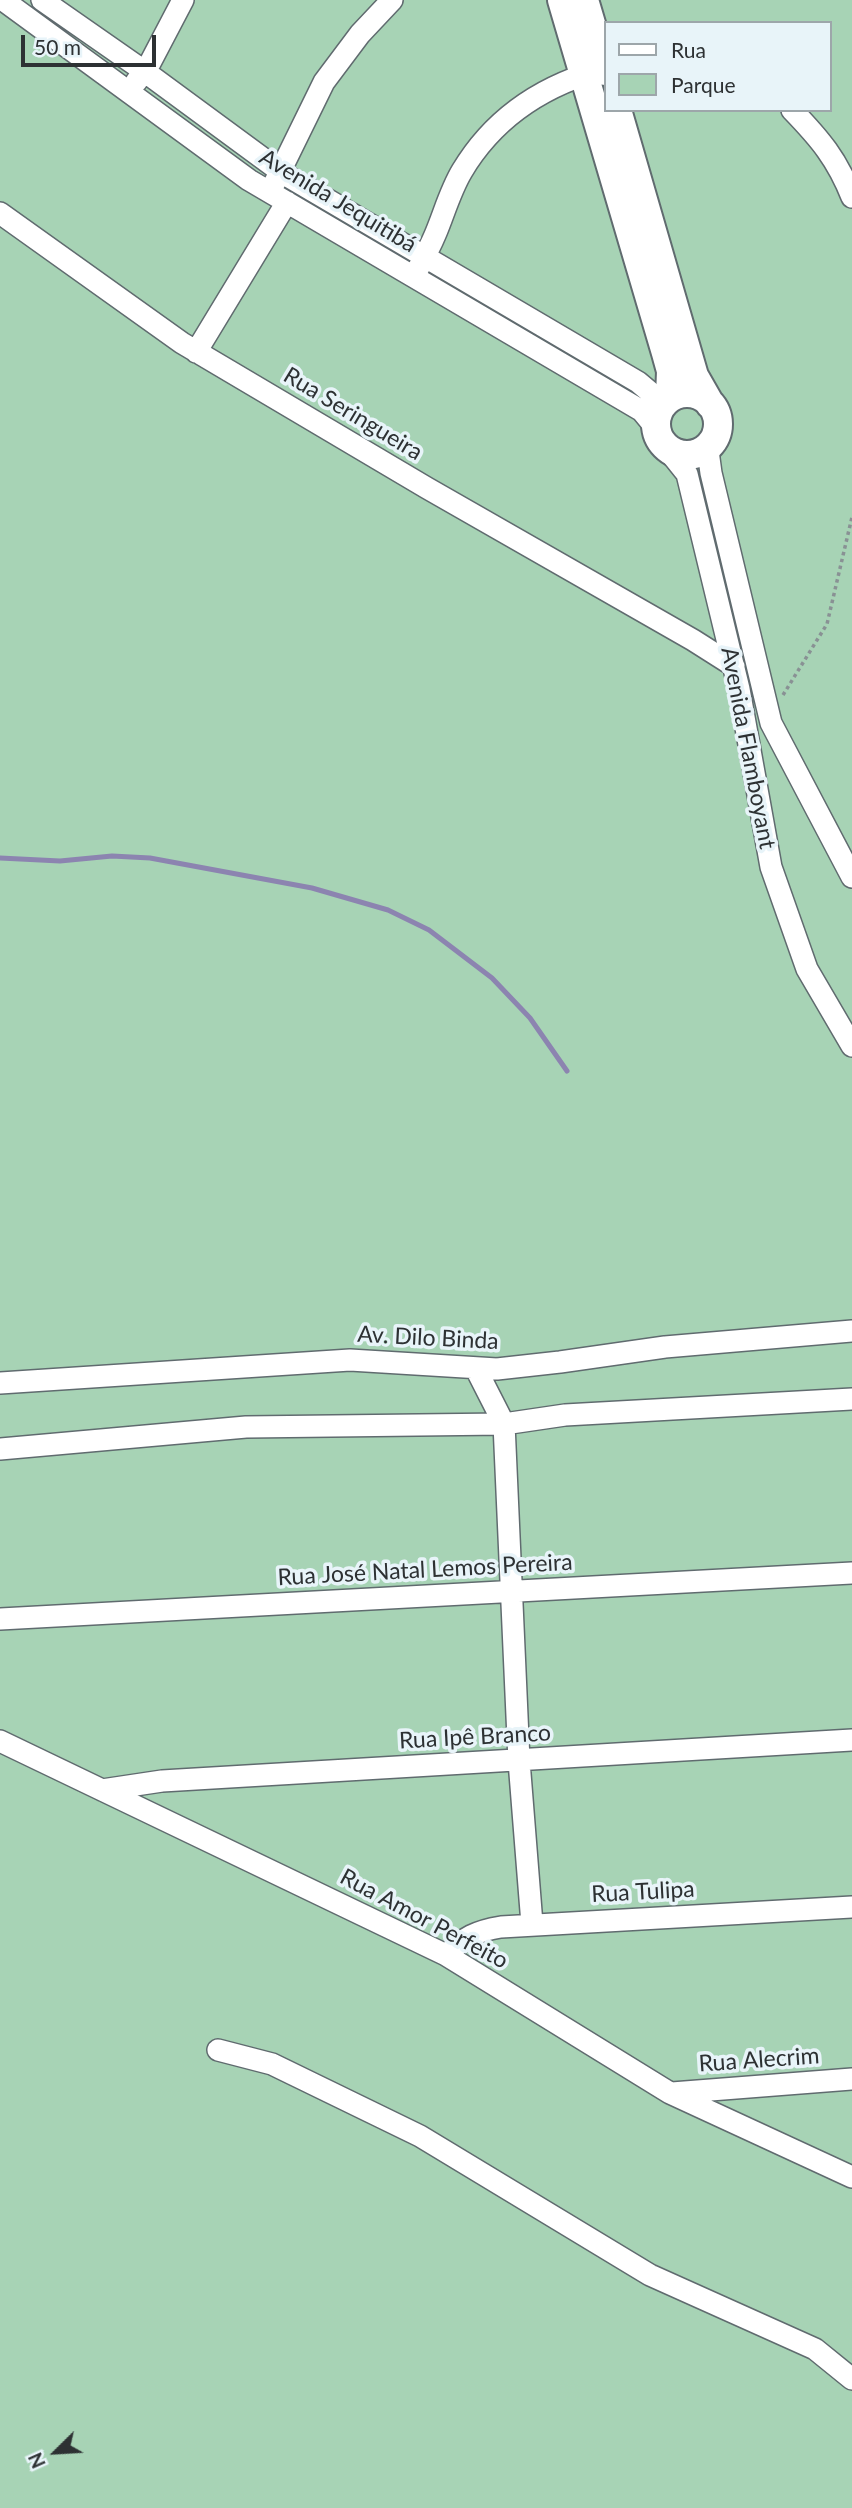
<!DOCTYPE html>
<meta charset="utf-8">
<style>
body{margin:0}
#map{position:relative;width:852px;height:2508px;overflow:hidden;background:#e8f4f9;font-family:Lato,sans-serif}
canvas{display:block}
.legend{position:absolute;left:604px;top:21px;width:228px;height:91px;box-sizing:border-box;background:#e8f4f9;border:2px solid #9da6aa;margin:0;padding:9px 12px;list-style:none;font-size:21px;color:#2d3133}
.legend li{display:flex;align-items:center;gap:14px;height:35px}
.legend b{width:35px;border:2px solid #9da6aa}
.north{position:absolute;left:21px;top:2417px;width:70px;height:70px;-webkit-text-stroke:5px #e8f4f9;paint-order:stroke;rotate:246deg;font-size:19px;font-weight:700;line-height:28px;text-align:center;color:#2d3133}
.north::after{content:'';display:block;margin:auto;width:24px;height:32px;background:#2d3133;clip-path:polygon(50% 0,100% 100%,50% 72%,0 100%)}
.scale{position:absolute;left:21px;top:35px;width:135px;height:32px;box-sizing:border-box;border:4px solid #2d3133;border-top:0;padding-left:9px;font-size:21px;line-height:24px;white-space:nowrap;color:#2d3133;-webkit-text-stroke:5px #e8f4f9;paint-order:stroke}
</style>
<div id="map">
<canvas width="852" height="2508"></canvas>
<ul class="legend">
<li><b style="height:9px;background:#fff"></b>Rua</li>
<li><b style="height:19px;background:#a7d3b5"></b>Parque</li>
</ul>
<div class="north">N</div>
<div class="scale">50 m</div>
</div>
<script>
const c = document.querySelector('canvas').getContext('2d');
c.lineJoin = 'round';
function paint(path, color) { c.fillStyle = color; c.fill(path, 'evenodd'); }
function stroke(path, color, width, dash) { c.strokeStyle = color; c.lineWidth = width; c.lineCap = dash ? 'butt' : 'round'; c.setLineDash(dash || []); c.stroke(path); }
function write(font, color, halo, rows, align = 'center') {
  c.font = font + ' Lato,sans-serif'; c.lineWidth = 7; c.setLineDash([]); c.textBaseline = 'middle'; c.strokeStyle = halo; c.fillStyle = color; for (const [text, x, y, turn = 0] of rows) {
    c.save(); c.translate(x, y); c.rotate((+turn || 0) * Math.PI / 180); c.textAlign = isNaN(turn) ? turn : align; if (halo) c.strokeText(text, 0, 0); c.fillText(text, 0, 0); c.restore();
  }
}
paint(new Path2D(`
 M 0,0 L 852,0 L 852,2508 L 0,2508 ZM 605,23 L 829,23 L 829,110 L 605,110 Z`), '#a7d3b5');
stroke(new Path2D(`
 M 0,858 L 60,861 L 112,856 L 150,858 L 312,888 L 388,910 L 429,930 L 492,978 L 530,1018 L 567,1071`), '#8c84b0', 5);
const minor = new Path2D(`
 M 3,0 L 249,180 L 642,411 L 656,428
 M 42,0 L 144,71 L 284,174 L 638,382 L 663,403
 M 136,82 L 150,63 L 183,0
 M 792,110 C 820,139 837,159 852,197
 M 274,184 L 324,82 L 360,34 L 392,0
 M 0,213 L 182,343 L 427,488 L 693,640 L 734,666
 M 418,269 C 424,258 430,247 435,235 C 444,214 450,191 462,171 C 493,119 539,88 596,71
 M 196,352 L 287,202
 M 663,444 L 687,474 L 739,689 L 771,867 L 807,969 L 852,1046
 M 710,445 L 708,451 L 711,473 L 771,723 L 852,877
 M 476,1369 L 504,1424 L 519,1761 L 532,1924
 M 0,1383 L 350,1360 L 497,1369 L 560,1362 L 665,1347 L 852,1331
 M 0,1449 L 246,1427 L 504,1424 L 565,1415 L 852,1399
 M 0,1619 L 852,1573
 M 0,1741 L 446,1955 L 670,2093 L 852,2177
 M 102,1790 L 162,1781 L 852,1740
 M 446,1955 C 465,1937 476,1931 501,1927 L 852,1907
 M 218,2050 L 272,2064 L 420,2136 L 650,2275 L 815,2349 L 852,2379
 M 672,2093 L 852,2079`);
const tertiary = new Path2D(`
 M 562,0 L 666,353 L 671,371 L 670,398
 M 584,0 L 605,71
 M 617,110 L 694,376 L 710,404
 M656 424a31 31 0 1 1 62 0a31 31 0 1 1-62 0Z`);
stroke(minor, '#606b6f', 24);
stroke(tertiary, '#606b6f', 32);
stroke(new Path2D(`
 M 783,695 L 827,624 L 852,517`), '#899194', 3.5, [3.5, 3.5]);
stroke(minor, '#fff', 21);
stroke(tertiary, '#fff', 28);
write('23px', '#2d3133', '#e8f4f9', [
 ["Avenida Jequitibá",338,201,31],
 ["Rua Seringueira",353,414,31],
 ["Avenida Flamboyant",748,748,79],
 ["Av. Dilo Binda",428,1338,3],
 ["Rua José Natal Lemos Pereira",425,1570,-3],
 ["Rua Ipê Branco",475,1737,-3],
 ["Rua Tulipa",643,1892,-3],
 ["Rua Amor Perfeito",424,1919,28],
 ["Rua Alecrim",759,2060,-4]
]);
</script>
